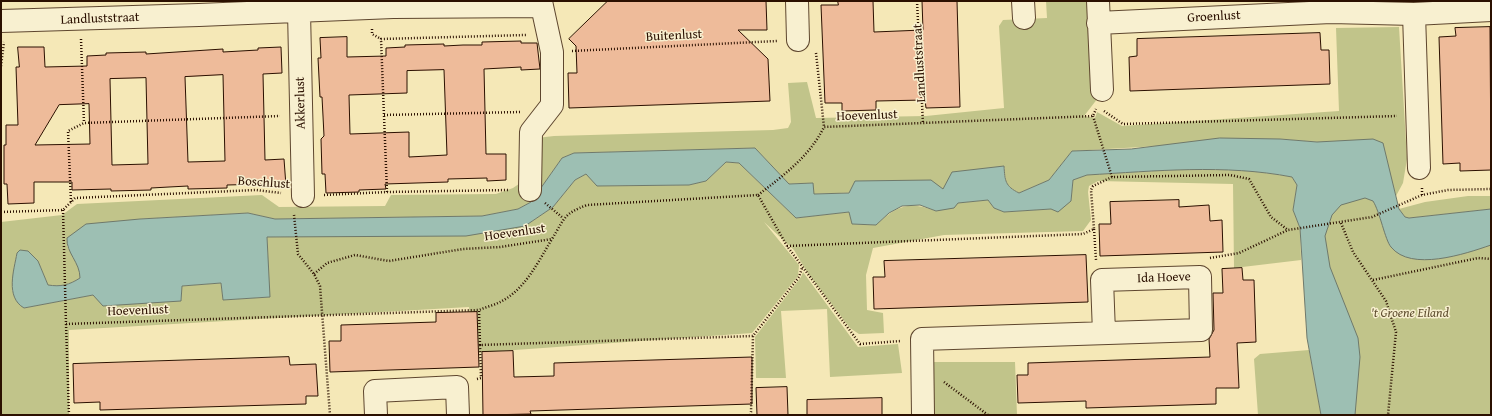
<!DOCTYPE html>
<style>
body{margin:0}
#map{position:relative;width:1492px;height:416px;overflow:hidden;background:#f5e8b7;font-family:"Gentium Book Plus",serif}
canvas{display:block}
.frame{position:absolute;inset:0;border:2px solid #2b1000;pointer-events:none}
</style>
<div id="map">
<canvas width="1492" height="416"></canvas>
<div class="frame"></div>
</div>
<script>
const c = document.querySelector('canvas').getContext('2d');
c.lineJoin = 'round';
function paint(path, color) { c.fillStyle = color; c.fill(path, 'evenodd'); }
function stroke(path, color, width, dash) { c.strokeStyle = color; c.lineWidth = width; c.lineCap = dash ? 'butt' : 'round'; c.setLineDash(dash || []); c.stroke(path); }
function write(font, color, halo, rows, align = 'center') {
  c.font = font + ' "Gentium Book Plus",serif'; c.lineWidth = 3; c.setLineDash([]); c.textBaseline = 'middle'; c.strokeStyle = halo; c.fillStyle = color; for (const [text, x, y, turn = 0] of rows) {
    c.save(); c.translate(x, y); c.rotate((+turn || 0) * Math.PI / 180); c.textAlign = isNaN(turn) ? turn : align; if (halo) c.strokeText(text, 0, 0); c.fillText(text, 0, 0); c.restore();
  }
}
paint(new Path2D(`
 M 1046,1 L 1092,1 L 1098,98 L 1084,116 L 1095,118 L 1097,112 L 1122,126 L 1339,111 L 1336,28 L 1399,27 L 1407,159 L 1403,183 L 1396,196 L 1392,183 L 1317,142 L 1280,139 L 1072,151 L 1049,180 L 1019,193 C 1004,185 1006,181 1004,166 L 943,189 L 813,194 L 813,183 L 789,184 L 755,148 L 574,153 L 562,158 L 531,202 L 518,209 L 482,216 L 275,219 L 248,213 L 140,219 L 67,246 L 80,269 L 80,278 C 69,285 61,287 48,285 L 38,261 L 17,253 L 12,290 L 24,308 L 93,295 L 181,301 L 182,286 L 221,283 L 223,300 L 269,297 L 267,237 L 525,226 L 553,207 L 575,180 L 586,174 L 598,186 L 689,185 L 706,181 L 726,162 L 739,163 L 796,218 L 849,212 L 852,224 L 876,225 C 897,205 909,201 936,211 L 958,203 L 988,200 L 994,208 L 1004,212 L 1051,209 L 1071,201 L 1073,180 L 1087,175 C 1155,171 1225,164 1292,177 L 1297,185 L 1293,210 L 1300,228 L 1301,260 L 1234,268 L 1233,184 L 1098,181 L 1089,186 L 1088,192 L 1091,220 L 1083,231 L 944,235 L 873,248 L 866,275 L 867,310 L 883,313 L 884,333 L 859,334 L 850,328 L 807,272 L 794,250 L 764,222 L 799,265 L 798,276 L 752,333 L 473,353 L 469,307 L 69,330 L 69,415 L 1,415 L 1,222 L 62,215 L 77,204 L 262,195 L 279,207 L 385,206 L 391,195 L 496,194 L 513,188 L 535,173 L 537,138 L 554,136 L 773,130 L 788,128 L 791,122 L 788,83 L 807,82 L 816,118 L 926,116 L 1004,108 L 999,26 L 1003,20 L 1047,18 Z
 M 1379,190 L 1402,232 L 1491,230 L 1491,415 L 1340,415 L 1317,200 Z
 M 1468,196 L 1491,196 L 1491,209 L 1409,218 L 1405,217 L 1399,209 L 1425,202 Z
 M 803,272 L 858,347 L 898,344 L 902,373 L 830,377 L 827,309 L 781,311 L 786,378 L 756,378 L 755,337 L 801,277 Z
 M 1309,350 L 1321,415 L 1258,415 L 1254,359 L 1260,354 Z
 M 929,362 L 1015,362 L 1017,415 L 932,415 Z`), '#c1c48a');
const water = new Path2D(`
 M 1220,138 L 1280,139 L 1317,142 L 1373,139 L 1383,143 L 1399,209 L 1405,217 L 1409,218 L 1491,209 L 1491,245 C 1465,254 1411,272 1391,247 C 1385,240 1380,212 1373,201 L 1365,198 L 1341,205 L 1332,215 L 1325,236 L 1330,267 L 1358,338 L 1360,357 L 1355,415 L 1321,415 L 1307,338 L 1300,228 L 1293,210 L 1297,185 L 1292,177 C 1225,164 1155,171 1087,175 L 1073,180 L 1071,201 L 1058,212 L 1051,209 L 1004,212 L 994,208 L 988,200 L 958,203 L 954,208 L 936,211 L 920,205 L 902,206 L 889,213 L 876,225 L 852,224 L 849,212 L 796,218 L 739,163 L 726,162 L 706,181 L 689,185 L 597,186 L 586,174 L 575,180 L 553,207 L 525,226 L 466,236 L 267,237 L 270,297 L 223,300 L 221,283 L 182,286 L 181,301 L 103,306 L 93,295 L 24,308 C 5,297 14,270 17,253 L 20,250 L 28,251 L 38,261 L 48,285 C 61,287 69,285 80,278 C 80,262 66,253 67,238 L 86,224 L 140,219 L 248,213 L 275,219 L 482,216 L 518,209 L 531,202 L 562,158 L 574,153 L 755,148 L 789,184 L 813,183 L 814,194 L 849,193 L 855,181 L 931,180 L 943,189 L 952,172 L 1004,166 C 1005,181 1005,186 1019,193 L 1049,180 L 1072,151 L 1131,149 Z`);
paint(water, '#9dbfb3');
stroke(water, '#6f796b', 1);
const building = new Path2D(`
 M 608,1 L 766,1 L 767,30 L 738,30 L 768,59 L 770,101 L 569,108 L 568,73 L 577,73 L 576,46 L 569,39 Z
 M 838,1 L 873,1 L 874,32 L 923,30 L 922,1 L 957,1 L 960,107 L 926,108 L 925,100 L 876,101 L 876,110 L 842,111 L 842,103 L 825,103 L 821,5 L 838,5 Z
 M 1490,27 L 1491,170 L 1460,171 L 1460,163 L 1443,164 L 1439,37 L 1456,36 L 1455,28 Z
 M 1320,33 L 1321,50 L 1329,50 L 1330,84 L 1130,91 L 1129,57 L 1137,56 L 1137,39 Z
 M 347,37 L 347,57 L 386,56 L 386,48 L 405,47 L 405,45 L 444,44 L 444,46 L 463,45 L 482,45 L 482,42 L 521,41 L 521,43 L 537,43 L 540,69 L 521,70 L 521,67 L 484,69 L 486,154 L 506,154 L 506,180 L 487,181 L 487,178 L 448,179 L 448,182 L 385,184 L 386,189 L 359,190 L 359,192 L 326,193 L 325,174 L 322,174 L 321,139 L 324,136 L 323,116 L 322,97 L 320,97 L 318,58 L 321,58 L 320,38 ZM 444,70 L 447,155 L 409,157 L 409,132 L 350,134 L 349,95 L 407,93 L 407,71 Z
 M 18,47 L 44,47 L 45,67 L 87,66 L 87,56 L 106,55 L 106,53 L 146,52 L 146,54 L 223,49 L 223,52 L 258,50 L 258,48 L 281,47 L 282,73 L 263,74 L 265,160 L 284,159 L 286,186 L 265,186 L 265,184 L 227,185 L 227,188 L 188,189 L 188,186 L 169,187 L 151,188 L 151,190 L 111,191 L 111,189 L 72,190 L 72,182 L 34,182 L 34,203 L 8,204 L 7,184 L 4,184 L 4,145 L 6,145 L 6,125 L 18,125 L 16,67 L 19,67 ZM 223,75 L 225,161 L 188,162 L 185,77 ZM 146,78 L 148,164 L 112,165 L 110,79 ZM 89,104 L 90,144 L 35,145 L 59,105 Z
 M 1179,200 L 1179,207 L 1209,205 L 1210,221 L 1222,220 L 1223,252 L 1100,256 L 1099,224 L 1111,224 L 1110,202 Z
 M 1086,255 L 1088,302 L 874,309 L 873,277 L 885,277 L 884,261 Z
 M 1242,268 L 1243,280 L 1254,280 L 1256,342 L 1237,343 L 1239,388 L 1216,388 L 1216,404 L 1086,408 L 1086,401 L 1018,403 L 1017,375 L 1028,375 L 1028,363 L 1210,357 L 1209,339 L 1214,330 L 1213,293 L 1223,293 L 1222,269 Z
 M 477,312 L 479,367 L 330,372 L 329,341 L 341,341 L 341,325 L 436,322 L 436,313 Z
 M 513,351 L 514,377 L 554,376 L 554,363 L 752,357 L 752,404 L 530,411 L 531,414 L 483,415 L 482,352 Z
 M 289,357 L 290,365 L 316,364 L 318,396 L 306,396 L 306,404 L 100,410 L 100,402 L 74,403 L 73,364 Z
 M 787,387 L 788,415 L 757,415 L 756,388 Z
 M 882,398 L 882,415 L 807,415 L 807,400 Z`);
paint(building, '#eebb9a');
stroke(building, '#2b1000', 1);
const minor = new Path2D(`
 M 797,1 L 798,40
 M 1023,1 L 1024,18
 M 1098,1 L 1102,90
 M 299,11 L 303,196
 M 1414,14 L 1419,168
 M 1,21 L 199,15 L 393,7 L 542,6 L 541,1
 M 1098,23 L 1331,12 L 1414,14 L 1491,10
 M 530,190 L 531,132 L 552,105 L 552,52 L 542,6
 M 376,415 L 375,391 L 457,387 L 458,415
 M 923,415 L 922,339 L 1201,330 L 1200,277 L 1102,280 L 1104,333`);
stroke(minor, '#5e462e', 24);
stroke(new Path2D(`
 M 917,1 L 923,124
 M 372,29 L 372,34 L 381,39
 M 81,39 L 84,123
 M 572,51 L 777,41
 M 816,53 L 824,127
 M 1,66 L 4,42
 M 1104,111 L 1123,124 L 1397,116
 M 384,115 L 520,112
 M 1093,116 L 1112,177
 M 1422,188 L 1422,195 L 1448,190 L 1491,189
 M 387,192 L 381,39 L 526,35
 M 324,195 L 387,192 L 509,190
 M 758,195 C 784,175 809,157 824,127 L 1093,116 L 1096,109
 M 71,202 L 68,131 L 84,123 L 280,116
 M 545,203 L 563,218
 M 63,210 L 66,324 L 479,310
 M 1,212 L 63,210 L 75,198 L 256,190 L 281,193
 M 294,215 L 298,254 L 314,274 L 320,286 L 330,415
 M 1341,223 L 1353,252 L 1386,301 L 1396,332 L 1388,415
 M 1094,229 L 1096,260
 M 787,246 L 1083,234 L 1094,229 L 1091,190 L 1093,186 L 1112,177 L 1230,175 L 1249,179 L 1271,217 L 1288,230
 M 1210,258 L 1239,253 L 1288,230 L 1372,217 L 1422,195
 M 314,274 L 327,263 L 355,255 L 389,261 L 463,249 L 500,247 L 552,239 C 565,218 563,214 587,205 L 758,195 L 787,246 L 860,344 L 901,341
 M 1373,280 L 1478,258 L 1491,259
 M 66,324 L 69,415
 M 480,345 L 479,310 C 486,307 495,305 502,301 C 526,288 538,262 552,239
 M 477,379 L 481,378 L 480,345 L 753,336
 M 944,382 L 988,415
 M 750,415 L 751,412 L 753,336 L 799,277 L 802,268`), '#2b1000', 2.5, [1, 2]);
stroke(minor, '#f8f0d0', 22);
write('13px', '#2b1000', '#f8f0d0', [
 ["Groenlust",1214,17,-3],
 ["Landluststraat",100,19,-2],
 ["Buitenlust",674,36,-3],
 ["Landluststraat",920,63,-93],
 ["Akkerlust",301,103,-91],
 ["Hoevenlust",867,116,-2],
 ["Boschlust",264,183,4],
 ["Hoevenlust",515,233,-8],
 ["Ida Hoeve",1164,278,-2],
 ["Hoevenlust",138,311,-2]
]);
write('italic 13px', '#604f30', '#f8f0d0', [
 ["'t Groene Eiland",1410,314]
]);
</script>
